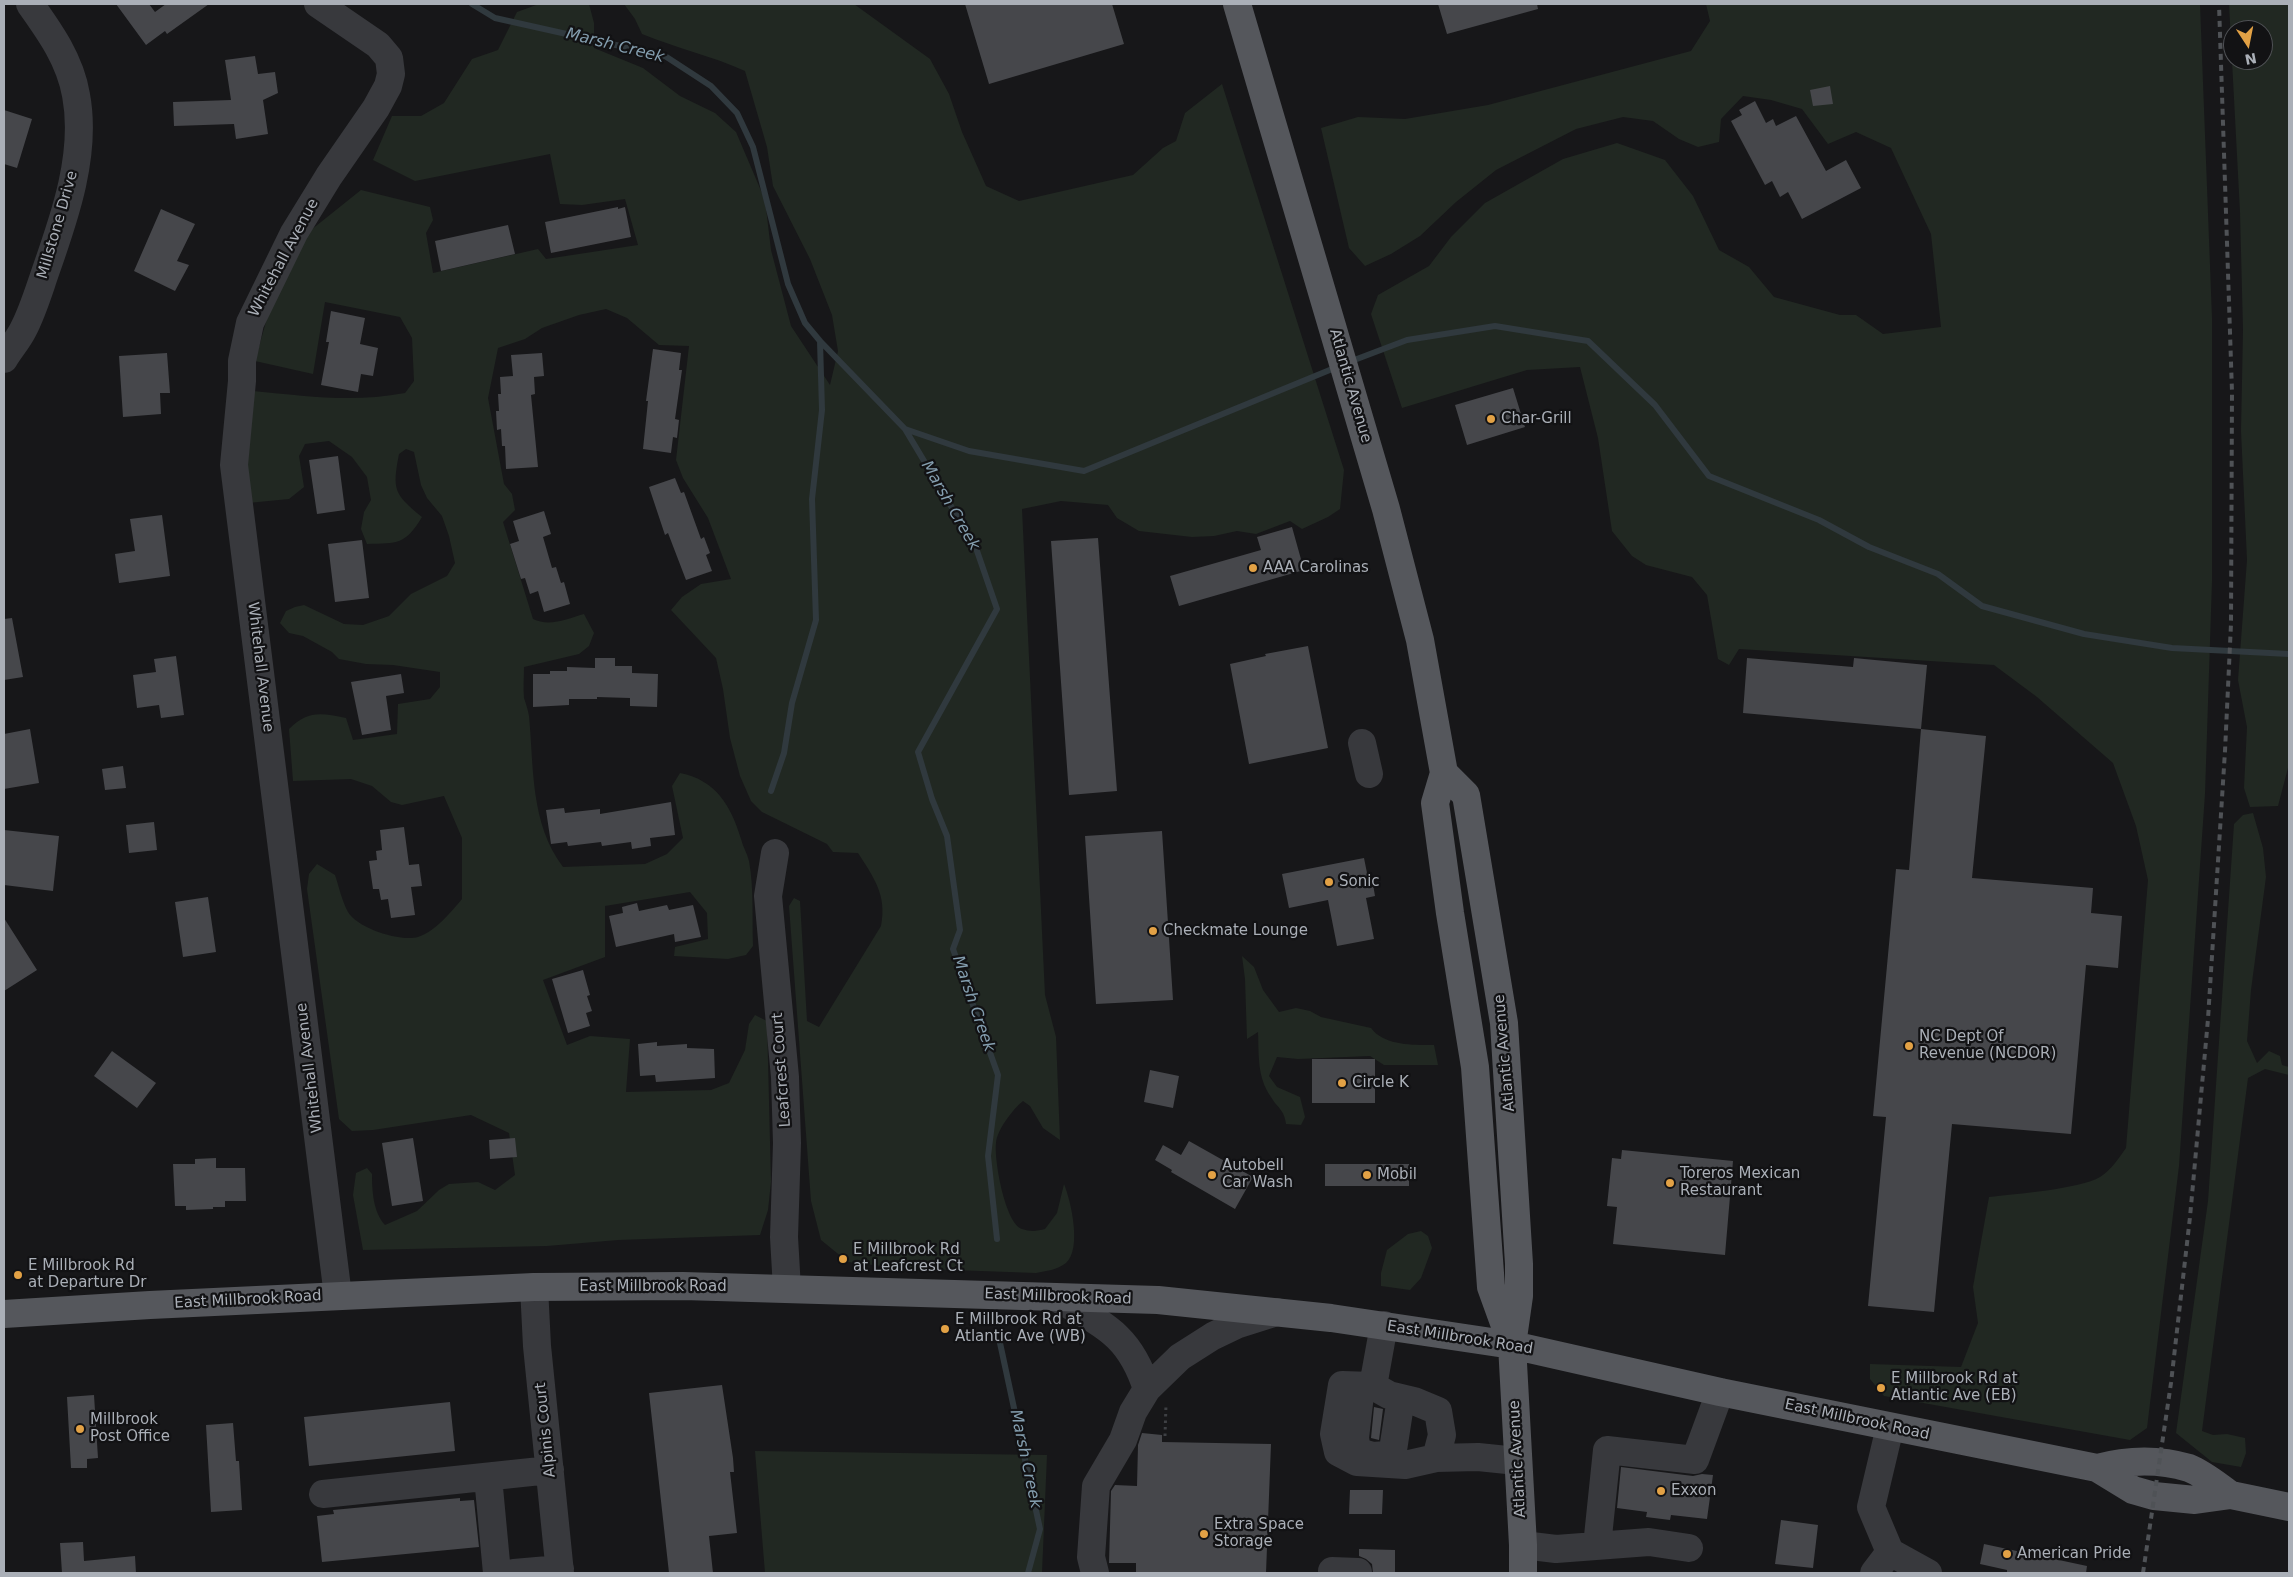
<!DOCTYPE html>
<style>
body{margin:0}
#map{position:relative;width:2293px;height:1577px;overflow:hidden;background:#171719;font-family:"DejaVu Sans",sans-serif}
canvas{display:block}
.frame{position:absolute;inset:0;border:5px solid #aaafb7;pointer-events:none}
.north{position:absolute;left:2223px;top:20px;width:50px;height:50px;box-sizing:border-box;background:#121214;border:1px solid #4f5155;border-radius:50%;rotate:169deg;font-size:14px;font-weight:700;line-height:20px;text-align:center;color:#aaafb7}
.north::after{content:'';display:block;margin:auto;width:18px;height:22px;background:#e2a145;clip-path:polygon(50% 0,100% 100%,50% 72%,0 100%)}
</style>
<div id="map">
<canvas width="2293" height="1577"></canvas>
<div class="frame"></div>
<div class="north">N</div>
</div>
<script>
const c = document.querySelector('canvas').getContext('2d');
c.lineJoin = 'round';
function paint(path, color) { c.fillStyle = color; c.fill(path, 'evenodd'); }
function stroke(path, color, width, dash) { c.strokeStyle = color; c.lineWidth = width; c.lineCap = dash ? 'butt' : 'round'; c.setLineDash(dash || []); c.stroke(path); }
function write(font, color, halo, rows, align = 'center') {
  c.font = font + ' "DejaVu Sans",sans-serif'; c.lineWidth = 4.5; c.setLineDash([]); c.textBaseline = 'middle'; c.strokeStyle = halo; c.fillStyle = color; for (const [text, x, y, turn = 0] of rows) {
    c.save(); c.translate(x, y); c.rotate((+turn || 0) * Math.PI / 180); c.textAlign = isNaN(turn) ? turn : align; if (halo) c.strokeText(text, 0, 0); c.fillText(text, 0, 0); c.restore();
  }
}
paint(new Path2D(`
 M 539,4 L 589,4 L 594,23 L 594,48 L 643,68 L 680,96 L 715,113 L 736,132 L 765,200 L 771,250 L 791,326 L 830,385 L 838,351 L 832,315 L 810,259 L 773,186 L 767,147 L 745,71 C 712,56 676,48 642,34 L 635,19 L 624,4 L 854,4 L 930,59 L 949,94 L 962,132 L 986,186 L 1019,201 L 1133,175 L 1163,148 L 1176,141 L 1185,113 L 1222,84 L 1344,470 L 1340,509 L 1328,517 L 1302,529 L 1290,521 L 1256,534 L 1237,531 L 1214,536 L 1192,537 L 1139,531 L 1117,518 L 1108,505 L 1061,501 L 1022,509 L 1045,995 L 1056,1037 L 1060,1140 L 1043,1128 L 1030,1106 L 1023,1101 C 1013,1109 997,1130 996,1143 C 994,1160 1005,1223 1022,1229 C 1030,1232 1038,1231 1045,1229 L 1057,1213 L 1064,1184 C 1071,1201 1082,1249 1066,1263 C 1057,1270 1046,1271 1036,1273 L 899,1268 L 848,1262 L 821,1240 L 811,1201 L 789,906 L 794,898 L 800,901 L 807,1021 L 819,1027 L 881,926 C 887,895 874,878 858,853 L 833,852 L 827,844 L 762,812 L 751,801 L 740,776 L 730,738 L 723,689 L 716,658 L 671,610 L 682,597 L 701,584 L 731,579 L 708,518 L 683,478 L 676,460 L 689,346 L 659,345 L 627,318 L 606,309 L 579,315 L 542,328 L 525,339 L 498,348 L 488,398 L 504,484 L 512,494 L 515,510 L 503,522 L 533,619 C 549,627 567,619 584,614 L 594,633 L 589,646 L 579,654 L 524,667 C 524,677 523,688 524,698 C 526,704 528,710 529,716 C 534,768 530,823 563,867 L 645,864 L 667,854 L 683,838 L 672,786 L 680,773 C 716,780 731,806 741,839 C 743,847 747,853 749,861 C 754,888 752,918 753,946 L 746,955 L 728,959 L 674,956 L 675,947 L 708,939 L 707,913 L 690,892 L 605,906 L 605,957 L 543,980 L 567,1045 L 590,1036 L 630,1039 L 626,1092 L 711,1090 L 729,1083 L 745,1050 L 749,1024 L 755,1015 L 767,1021 L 771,1182 L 768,1210 L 760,1235 L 618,1240 L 547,1246 L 363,1250 L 353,1195 L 356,1173 L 367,1168 L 372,1174 C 372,1190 373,1212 385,1225 L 417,1211 L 439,1190 L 449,1184 L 478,1182 L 495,1190 L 515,1175 L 509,1133 L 471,1115 L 373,1130 L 352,1131 L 339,1119 L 307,889 L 309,874 L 317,864 L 335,875 C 339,887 342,901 348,912 C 357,928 400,942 418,937 C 436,931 450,913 462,899 L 462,838 L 444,796 L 402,805 L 391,802 L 372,786 L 351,779 L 293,781 L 289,729 C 308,710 321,713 346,718 L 353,740 L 397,734 L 398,704 L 430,699 L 440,687 L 440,672 L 393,665 L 366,664 L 339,659 L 332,652 L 303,636 L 289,633 L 280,623 L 286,611 L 295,607 L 304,605 L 344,624 L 363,625 L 389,616 L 411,594 L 447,576 L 455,563 L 449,536 L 442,516 L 427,498 L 421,485 L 414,452 L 406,449 L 399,454 C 392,490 394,494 422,517 C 405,545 398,543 367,544 L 361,529 L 364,512 L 371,500 L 367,477 L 352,457 L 329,441 L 305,444 L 299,456 L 304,487 L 289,499 L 248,503 L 242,440 L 253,391 C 306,396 352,403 405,393 L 414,381 L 412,338 L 400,317 L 325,302 L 313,374 L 255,361 L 273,297 L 311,230 L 361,190 L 430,207 L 433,220 L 426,233 L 433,273 L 538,249 L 546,259 L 638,245 L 625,199 L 582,205 L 560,204 L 550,154 L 415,181 L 373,160 L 392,116 L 421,116 L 444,103 L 472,59 L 498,50 L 517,12 Z
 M 1706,4 L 2200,4 L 2212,318 L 2212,581 L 2205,794 L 2179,1166 L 2147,1428 L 2130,1440 L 1884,1396 L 1870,1379 L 1870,1364 L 1961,1367 L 1978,1323 L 1973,1287 L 1989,1197 C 2015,1194 2080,1189 2100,1177 C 2111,1170 2119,1158 2126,1148 L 2148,880 L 2136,826 L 2113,763 L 2037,697 L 1994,665 L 1739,649 L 1729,665 L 1718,659 L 1707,595 L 1692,577 L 1646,565 L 1632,556 L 1612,531 L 1598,438 L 1580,367 L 1527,370 L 1402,408 L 1371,314 L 1378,295 L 1429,266 L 1451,237 L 1485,203 L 1563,159 L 1617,143 L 1665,160 L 1693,196 L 1719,250 L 1749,267 L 1774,297 L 1840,315 L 1856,315 L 1883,334 L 1941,327 L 1931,234 L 1891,148 L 1856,132 L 1828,144 L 1802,109 L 1771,100 L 1743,96 L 1721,119 L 1719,142 L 1698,147 L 1679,139 L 1653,121 L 1623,117 L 1576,129 L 1496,170 L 1456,202 L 1420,236 L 1391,254 L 1365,266 L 1349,248 L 1321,128 L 1358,117 L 1405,119 L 1488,105 L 1691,51 L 1710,21 Z
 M 2229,4 L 2289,4 L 2289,764 L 2278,806 L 2250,807 L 2244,788 L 2247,727 L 2238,680 L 2247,560 L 2241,431 L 2243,330 L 2240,212 ZM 2233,30 L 2263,30 L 2263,60 L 2233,60 Z
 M 2253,813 L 2263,848 L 2266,877 L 2251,990 L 2247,1041 L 2257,1063 L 2269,1051 L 2280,1056 L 2282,1065 L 2289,1067 L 2289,1075 L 2265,1069 L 2248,1078 L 2202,1431 L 2213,1435 L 2227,1434 L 2245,1438 L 2246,1453 L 2241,1467 L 2212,1462 L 2176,1433 L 2208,1201 L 2234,824 L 2243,815 Z
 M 1242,956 L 1254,967 L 1263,990 L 1279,1012 L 1296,1008 L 1310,1011 L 1321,1017 L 1371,1028 C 1384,1046 1414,1045 1434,1045 L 1438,1065 L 1384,1065 L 1370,1056 L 1298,1059 L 1277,1057 L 1269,1076 L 1277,1087 L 1300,1097 L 1305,1117 L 1301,1125 L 1286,1124 C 1284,1109 1278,1109 1271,1097 C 1257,1077 1259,1056 1258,1032 L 1247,1039 L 1245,979 Z
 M 1421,1231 L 1428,1236 L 1432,1248 L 1421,1278 L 1410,1290 L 1381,1286 L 1381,1273 L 1387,1250 L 1408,1234 Z
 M 755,1451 L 1047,1455 L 1042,1573 L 765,1573 Z`), '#212822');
stroke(new Path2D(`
 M 472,4 L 495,18 L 665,56 L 711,86 L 737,113 L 753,147 L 788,284 L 805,323 L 820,341 L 905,429 L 976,548 L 997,609 L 918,752 L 932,799 L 947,836 L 960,930 L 953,949 L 998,1075 L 988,1156 L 997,1239
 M 1349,362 L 1407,340 L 1495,326 L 1588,341 L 1655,405 L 1709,476 L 1819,520 L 1869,547 L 1938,574 L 1982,606 L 2084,634 L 2172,648 L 2289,654
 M 905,429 L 969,451 L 1084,471 L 1337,367
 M 771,791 L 784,753 L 792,703 L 816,620 L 812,499 L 822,410 L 820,341
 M 1000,1343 L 1040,1529 L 1028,1573`), '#30393e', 6);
paint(new Path2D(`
 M 116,4 L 149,4 L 155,12 L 166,4 L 209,4 L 167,34 L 165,31 L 146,45 Z
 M 965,4 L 1112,4 L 1124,44 L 989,84 Z
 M 1438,4 L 1537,4 L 1538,9 L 1447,34 Z
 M 255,56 L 258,74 L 275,72 L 278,93 L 263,100 L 268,134 L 236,139 L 234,124 L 174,126 L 173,102 L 231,100 L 225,60 Z
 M 1830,86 L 1833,104 L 1813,106 L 1810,90 Z
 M 1755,101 L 1766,123 L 1773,119 L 1776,126 L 1796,116 L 1826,171 L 1846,160 L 1861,188 L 1802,219 L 1788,192 L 1780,197 L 1772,181 L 1765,185 L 1731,121 L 1742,115 L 1739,110 Z
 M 4,110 L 32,119 L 17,168 L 4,164 Z
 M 618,207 L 618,209 L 625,207 L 631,237 L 551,253 L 545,222 Z
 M 161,209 L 195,224 L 177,261 L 189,265 L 175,291 L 134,271 Z
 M 508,225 L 515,254 L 441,271 L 435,241 Z
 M 331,311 L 365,318 L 360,344 L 378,348 L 373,376 L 361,374 L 358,392 L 321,385 L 329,342 L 326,342 Z
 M 653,349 L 681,353 L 679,370 L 682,370 L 675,419 L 679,420 L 677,438 L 673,437 L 671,453 L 643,449 L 648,401 L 646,401 Z
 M 167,353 L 170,393 L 160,393 L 161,414 L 123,417 L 119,356 Z
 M 542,353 L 544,376 L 534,377 L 535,394 L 531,395 L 538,467 L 506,469 L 505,446 L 502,446 L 501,429 L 497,430 L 496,411 L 499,411 L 498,394 L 501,394 L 500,377 L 513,376 L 511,355 Z
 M 1513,388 L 1525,427 L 1467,445 L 1455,405 Z
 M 338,456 L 345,510 L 317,514 L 309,460 Z
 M 675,478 L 681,493 L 684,492 L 701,539 L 704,537 L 710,553 L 706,555 L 712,571 L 686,580 L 668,533 L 665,535 L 649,487 Z
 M 544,511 L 551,534 L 543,537 L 552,568 L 556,567 L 561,583 L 564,582 L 570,604 L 544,612 L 538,591 L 530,594 L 525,578 L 521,579 L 510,544 L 519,541 L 513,521 Z
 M 162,515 L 170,576 L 119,583 L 115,554 L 135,551 L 130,519 Z
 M 1292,527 L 1304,570 L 1179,606 L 1170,576 L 1261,550 L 1257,537 Z
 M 1098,538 L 1117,791 L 1069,795 L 1051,541 Z
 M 362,540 L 369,598 L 335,602 L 328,544 Z
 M 12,618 L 23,677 L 4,680 L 4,619 Z
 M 1308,646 L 1328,748 L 1249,764 L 1230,664 L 1266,656 L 1265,654 Z
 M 176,656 L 184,715 L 161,718 L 159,705 L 137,708 L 133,675 L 156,672 L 154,659 Z
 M 595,658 L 615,658 L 615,666 L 632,666 L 632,673 L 658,674 L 657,707 L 630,706 L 630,698 L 597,697 L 597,699 L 569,699 L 569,705 L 533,707 L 533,674 L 550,674 L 550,671 L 567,671 L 567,667 L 595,668 Z
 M 1747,658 L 1853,667 L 1854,658 L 1927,665 L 1921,729 L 1743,713 Z
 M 401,674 L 404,693 L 386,696 L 391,730 L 362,735 L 351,682 Z
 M 30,729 L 39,783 L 4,789 L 4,734 Z
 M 1921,729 L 1986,736 L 1972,878 L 2093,888 L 2091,913 L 2122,916 L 2118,968 L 2086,965 L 2071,1134 L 1952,1124 L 1934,1312 L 1868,1306 L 1886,1117 L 1873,1116 L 1896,869 L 1909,870 Z
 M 123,766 L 126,788 L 105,790 L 102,769 Z
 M 671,802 L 675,835 L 650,838 L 651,846 L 632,849 L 631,842 L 602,846 L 601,842 L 568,846 L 567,842 L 551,844 L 546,810 L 564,808 L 565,813 L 600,809 L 600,814 Z
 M 154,822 L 157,850 L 129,853 L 126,825 Z
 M 404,827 L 409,865 L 419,864 L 422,886 L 411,887 L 415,915 L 391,918 L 388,899 L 381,900 L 379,889 L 373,889 L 369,861 L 377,860 L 376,851 L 382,850 L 380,830 Z
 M 4,830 L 59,836 L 53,891 L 4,885 Z
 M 1162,831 L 1173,1000 L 1096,1004 L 1085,836 Z
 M 1364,858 L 1367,873 L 1372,878 L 1375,896 L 1366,898 L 1374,939 L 1337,946 L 1328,900 L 1289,908 L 1282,874 Z
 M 208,897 L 216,952 L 183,957 L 175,902 Z
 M 637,903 L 639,911 L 667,905 L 669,910 L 693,905 L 701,937 L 675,942 L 674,934 L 616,947 L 609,916 L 623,913 L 622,907 Z
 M 4,918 L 37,970 L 4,991 Z
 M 583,970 L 590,995 L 587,996 L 592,1011 L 586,1013 L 590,1026 L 568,1033 L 552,979 Z
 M 657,1042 L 657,1046 L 687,1044 L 687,1048 L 714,1049 L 715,1078 L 656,1082 L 655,1075 L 640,1076 L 638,1044 Z
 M 112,1051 L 156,1083 L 137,1108 L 94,1076 Z
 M 1312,1059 L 1375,1059 L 1375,1103 L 1312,1103 Z
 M 1150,1070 L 1179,1076 L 1173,1108 L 1144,1102 Z
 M 413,1138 L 423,1201 L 392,1206 L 382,1143 Z
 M 515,1138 L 517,1157 L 490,1159 L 489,1140 Z
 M 1189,1141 L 1253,1177 L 1235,1209 L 1171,1172 L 1172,1170 L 1155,1160 L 1163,1145 L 1181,1155 Z
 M 1622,1150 L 1733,1161 L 1725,1255 L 1613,1244 L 1617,1207 L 1607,1206 L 1612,1158 L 1621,1159 Z
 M 216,1158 L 216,1168 L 245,1168 L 246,1201 L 225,1201 L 225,1207 L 213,1207 L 213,1209 L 186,1210 L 186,1206 L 175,1206 L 173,1164 L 195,1164 L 195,1159 Z
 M 1325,1164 L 1409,1164 L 1409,1186 L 1325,1186 Z
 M 722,1385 L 733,1458 L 734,1472 L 730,1472 L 737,1533 L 709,1536 L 713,1573 L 669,1573 L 649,1393 Z
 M 94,1395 L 98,1458 L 87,1459 L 87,1468 L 71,1468 L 67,1397 Z
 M 450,1402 L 455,1451 L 309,1466 L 304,1417 Z
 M 1374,1407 L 1383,1409 L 1379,1440 L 1371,1438 Z
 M 233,1423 L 236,1461 L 239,1461 L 242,1510 L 211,1512 L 206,1425 Z
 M 1142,1433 L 1162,1435 L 1162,1442 L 1271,1444 L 1266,1573 L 1136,1573 L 1136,1563 L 1109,1563 L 1111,1491 L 1115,1485 L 1137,1486 L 1138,1445 Z
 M 1621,1467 L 1693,1476 L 1702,1474 L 1713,1475 L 1707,1519 L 1671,1515 L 1670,1520 L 1646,1517 L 1647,1512 L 1617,1508 Z
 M 1350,1490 L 1383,1490 L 1382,1514 L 1349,1514 Z
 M 460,1498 L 460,1501 L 474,1500 L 479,1547 L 322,1562 L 317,1516 L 334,1514 L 333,1510 Z
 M 1781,1520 L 1818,1525 L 1813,1568 L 1775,1564 Z
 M 83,1542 L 84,1561 L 135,1556 L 136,1573 L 62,1573 L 60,1543 Z
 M 1984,1544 L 2087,1566 L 2086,1573 L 2007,1573 L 2007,1570 L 1980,1564 Z
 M 1359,1549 L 1395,1550 L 1395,1573 L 1373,1573 L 1372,1564 L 1366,1559 L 1359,1556 Z`), '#46474b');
stroke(new Path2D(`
 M 1165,1436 L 1166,1404`), '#3e4044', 3, [2.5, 4]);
stroke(new Path2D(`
 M 318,4 L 378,45 L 389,58 L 391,74 L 388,86 L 376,108 L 329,176 L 294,233 L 250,323 L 242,361 L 242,381 L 234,465 L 338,1296
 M 4,359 C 10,349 18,340 23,330 C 33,311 39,290 46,270 C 65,216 87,153 76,95 C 70,60 50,32 30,4
 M 1362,743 L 1369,774
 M 775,853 L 768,896 L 785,1077 L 787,1143 L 784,1237 L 787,1289
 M 534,1287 L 537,1346 L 560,1573
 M 1055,1297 C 1103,1325 1129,1333 1147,1389
 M 1384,1325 L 1373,1386 L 1389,1395 L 1414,1401 L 1438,1411 L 1442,1435 L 1436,1458 L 1478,1457 L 1517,1461
 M 1361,1386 L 1355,1438 L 1357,1451 L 1372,1456 L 1388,1455 L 1393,1450 L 1401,1398
 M 1373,1386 L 1342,1385 L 1334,1434 L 1338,1452 L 1357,1462 L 1405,1465 L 1436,1458
 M 1890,1427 L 1871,1507 L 1890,1552 L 1928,1573
 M 488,1477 L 497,1573
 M 323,1494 L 550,1470
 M 1523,1545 L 1556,1549 L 1649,1542 L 1689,1548
 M 1597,1546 L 1607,1450 L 1695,1460 L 1720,1392
 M 1332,1571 L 1358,1572
 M 514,1573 L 560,1569
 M 1095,1573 L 1091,1557 L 1096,1486 L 1123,1440 L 1133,1412 L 1147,1389 L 1180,1357 L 1213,1336 L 1236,1325 L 1277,1312
 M 1874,1573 L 1890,1552`), '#38393d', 28);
stroke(new Path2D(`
 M 1237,4 L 1386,509 L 1420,640 L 1444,773 L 1435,803 L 1450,913 L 1475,1067 L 1491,1287 L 1512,1345
 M 1444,773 L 1466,795 L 1504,1023 L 1519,1264 L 1519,1296 L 1512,1345 L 1523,1545 L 1523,1573
 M 4,1314 L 150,1305 L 534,1287 L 683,1286 L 1158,1300 L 1331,1318 L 1512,1345 L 1720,1392 L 2097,1468 L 2133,1490 L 2154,1496 L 2195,1500 L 2231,1495 L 2289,1507
 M 2097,1468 C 2127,1460 2159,1459 2189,1468 C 2204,1474 2218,1486 2231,1495`), '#55575c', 28);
stroke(new Path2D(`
 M 2143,1573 L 2171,1383 L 2190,1217 L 2208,1019 L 2225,751 L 2231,624 L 2232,392 L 2219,4`), '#4f5256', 4, [6, 5]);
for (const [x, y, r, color] of [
 [1491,419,5,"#e2a145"],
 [1253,568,5,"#e2a145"],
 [1329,882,5,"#e2a145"],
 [1153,931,5,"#e2a145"],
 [1909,1046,5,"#e2a145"],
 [1342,1083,5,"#e2a145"],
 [1212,1175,5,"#e2a145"],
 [1367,1175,5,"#e2a145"],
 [1670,1183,5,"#e2a145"],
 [843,1259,5,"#e2a145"],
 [18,1275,5,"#e2a145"],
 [945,1329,5,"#e2a145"],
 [1881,1388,5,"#e2a145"],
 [80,1429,5,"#e2a145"],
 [1661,1491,5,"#e2a145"],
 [1204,1534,5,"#e2a145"],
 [2007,1554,5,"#e2a145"]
]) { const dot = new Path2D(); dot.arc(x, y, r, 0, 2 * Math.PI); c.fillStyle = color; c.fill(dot); stroke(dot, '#121214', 2); }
write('15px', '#aaafb7', '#121214', [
 ["Millstone Drive",58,225,-74],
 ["Whitehall Avenue",284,258,-62],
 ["Atlantic Avenue",1350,386,74],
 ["Whitehall Avenue",260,667,83],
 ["Atlantic Avenue",1505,1053,-95],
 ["Whitehall Avenue",310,1068,-97],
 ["Leafcrest Court",782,1070,-94],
 ["East Millbrook Road",653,1287],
 ["East Millbrook Road",1058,1297,2],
 ["East Millbrook Road",248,1300,-3],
 ["East Millbrook Road",1460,1338,9],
 ["East Millbrook Road",1857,1420,12],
 ["Alpinis Court",546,1430,-96],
 ["Atlantic Avenue",1518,1459,-93]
]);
write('15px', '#aaafb7', '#121214', [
 ["Char-Grill",1501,419],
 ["AAA Carolinas",1263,568],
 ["Sonic",1339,882],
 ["Checkmate Lounge",1163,931],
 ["NC Dept Of",1919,1037],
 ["Revenue (NCDOR)",1919,1054],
 ["Circle K",1352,1083],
 ["Autobell",1222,1166],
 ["Car Wash",1222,1183],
 ["Toreros Mexican",1680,1174],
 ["Restaurant",1680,1191],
 ["Mobil",1377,1175],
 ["E Millbrook Rd",853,1250],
 ["at Leafcrest Ct",853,1267],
 ["E Millbrook Rd",28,1266],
 ["at Departure Dr",28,1283],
 ["E Millbrook Rd at",955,1320],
 ["Atlantic Ave (WB)",955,1337],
 ["E Millbrook Rd at",1891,1379],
 ["Atlantic Ave (EB)",1891,1396],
 ["Millbrook",90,1420],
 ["Post Office",90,1437],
 ["Exxon",1671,1491],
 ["Extra Space",1214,1525],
 ["Storage",1214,1542],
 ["American Pride",2017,1554]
], 'left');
write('italic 16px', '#849eaf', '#121214', [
 ["Marsh Creek",615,46,14],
 ["Marsh Creek",950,506,60],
 ["Marsh Creek",973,1004,71],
 ["Marsh Creek",1025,1459,78]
]);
</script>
